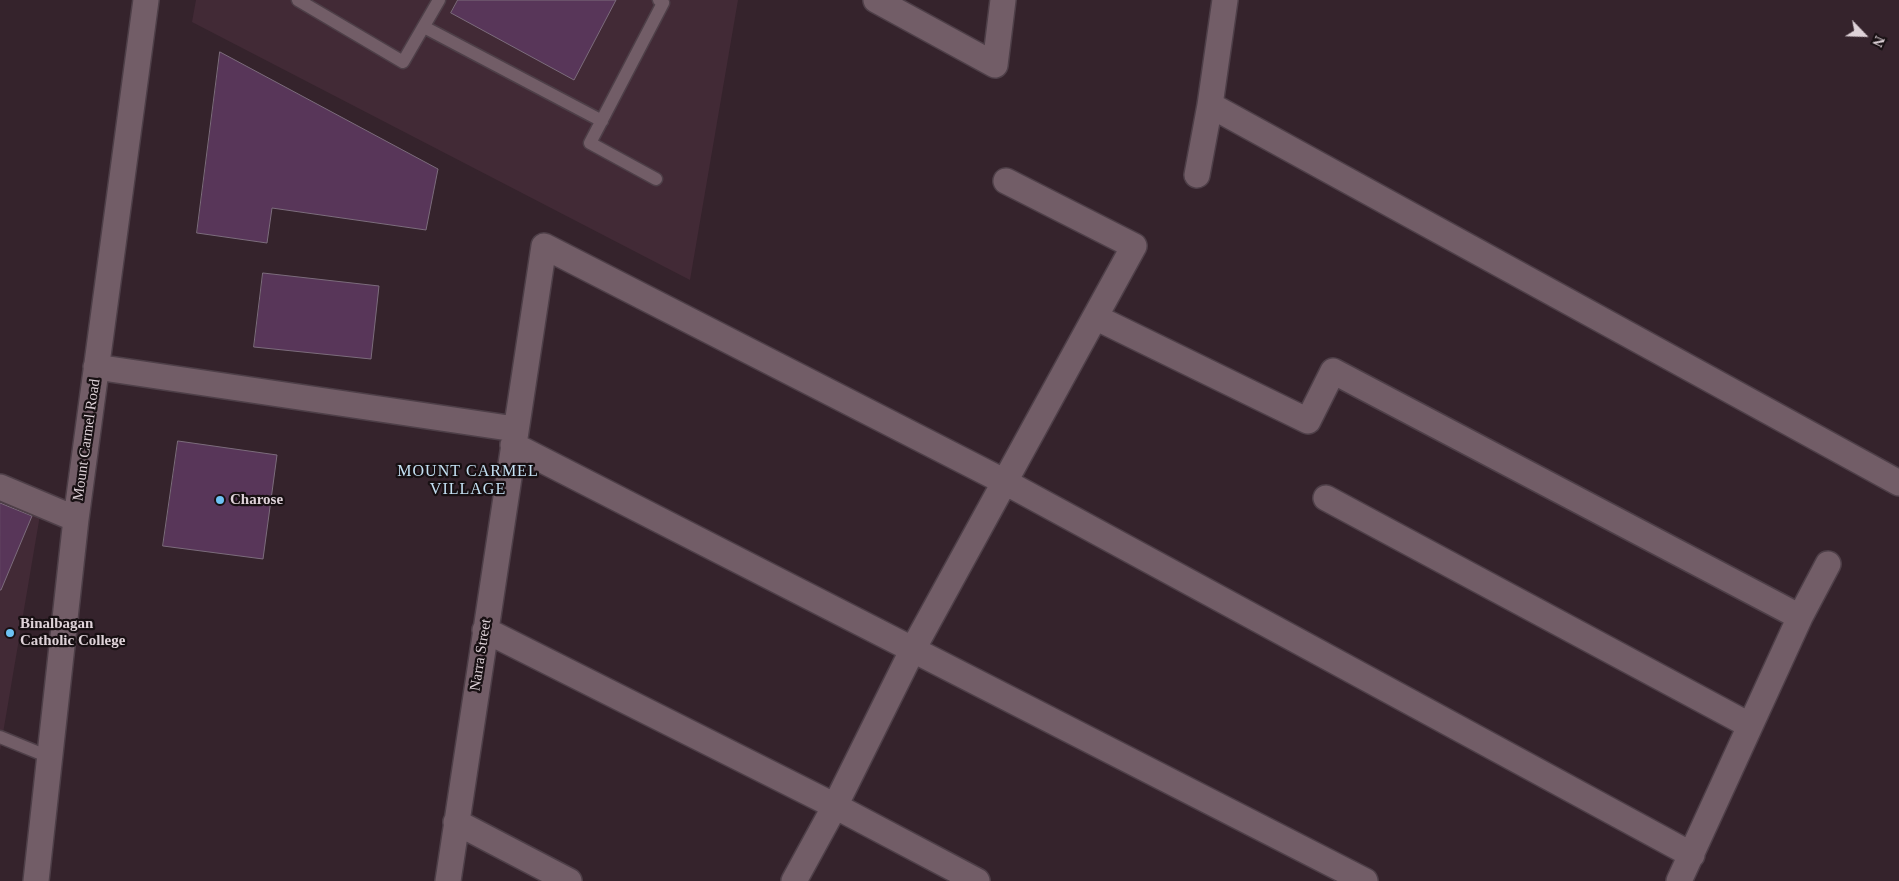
<!DOCTYPE html>
<style>
body{margin:0}
#map{position:relative;width:1899px;height:881px;overflow:hidden;background:#35232c;font-family:Georgia,serif}
canvas{display:block}
.north{position:absolute;left:1839px;top:10px;width:50px;height:50px;-webkit-text-stroke:4px #181013;paint-order:stroke;rotate:114deg;font-size:14px;font-weight:700;line-height:20px;text-align:center;color:#ded2d8}
.north::after{content:'';display:block;margin:auto;width:18px;height:22px;background:#ded2d8;clip-path:polygon(50% 0,100% 100%,50% 72%,0 100%)}
</style>
<div id="map">
<canvas width="1899" height="881"></canvas>
<div class="north">N</div>
</div>
<script>
const c = document.querySelector('canvas').getContext('2d');
c.lineJoin = 'round';
function paint(path, color) { c.fillStyle = color; c.fill(path, 'evenodd'); }
function stroke(path, color, width, dash) { c.strokeStyle = color; c.lineWidth = width; c.lineCap = dash ? 'butt' : 'round'; c.setLineDash(dash || []); c.stroke(path); }
function write(font, color, halo, rows, align = 'center') {
  c.font = font + ' Georgia,serif'; c.lineWidth = 4.5; c.setLineDash([]); c.textBaseline = 'middle'; c.strokeStyle = halo; c.fillStyle = color; for (const [text, x, y, turn = 0] of rows) {
    c.save(); c.translate(x, y); c.rotate((+turn || 0) * Math.PI / 180); c.textAlign = isNaN(turn) ? turn : align; if (halo) c.strokeText(text, 0, 0); c.fillText(text, 0, 0); c.restore();
  }
}
paint(new Path2D(`
 M 196,0 L 738,0 L 690,280 L 192,22 Z
 M 0,498 L 40,515 L 0,751 Z`), '#422a36');
const building = new Path2D(`
 M 458,0 L 616,0 L 574,80 L 451,13 Z
 M 220,52 L 438,169 L 426,230 L 272,208 L 267,243 L 197,233 Z
 M 263,273 L 379,286 L 371,359 L 254,347 Z
 M 178,441 L 277,455 L 263,559 L 163,546 Z
 M 0,503 L 32,516 L 1,590 L 0,590 Z`);
paint(building, '#583659');
stroke(building, '#7c6c7c', 1);
const service = new Path2D(`
 M 298,0 L 403,62 L 439,0
 M 424,27 L 602,121
 M 656,179 L 590,143 L 663,3 L 659,0
 M 0,737 L 49,757`);
const minor = new Path2D(`
 M 876,0 L 995,65 L 1003,0
 M 1210,105 L 1899,483
 M 1197,175 L 1210,105 L 1225,0
 M 1006,181 L 1134,246 L 1095,317 L 1308,421 L 1333,371 L 1800,617
 M 96,367 L 515,429
 M 513,445 L 1365,881
 M 0,487 L 76,519
 M 1326,498 L 1749,725
 M 485,630 L 835,806 L 977,881
 M 456,822 L 569,881
 M 36,881 L 76,519 L 146,0
 M 448,881 L 544,246 L 1005,482 L 1692,855
 M 794,881 L 835,806 L 912,651 L 1095,317
 M 1679,881 L 1800,617 L 1828,564`);
stroke(service, '#4e3f48', 15);
stroke(minor, '#4e3f48', 28);
stroke(service, '#725d67', 12);
stroke(minor, '#725d67', 25);
for (const [x, y, r, color] of [
 [220,500,5,"#6dc2f3"],
 [10,633,5,"#6dc2f3"]
]) { const dot = new Path2D(); dot.arc(x, y, r, 0, 2 * Math.PI); c.fillStyle = color; c.fill(dot); stroke(dot, '#181013', 2); }
write('15px', '#ded2d8', '#181013', [
 ["Mount Carmel Road",87,440,-82],
 ["Narra Street",481,655,-81]
]);
write('bold 15px', '#ded2d8', '#181013', [
 ["Charose",230,500],
 ["Binalbagan",20,624],
 ["Catholic College",20,641]
], 'left');
c.letterSpacing = '1px';
write('16px', '#c4e1f4', '#181013', [
 ["MOUNT CARMEL",468,472],
 ["VILLAGE",468,490]
]);
c.letterSpacing = '0px';
</script>
